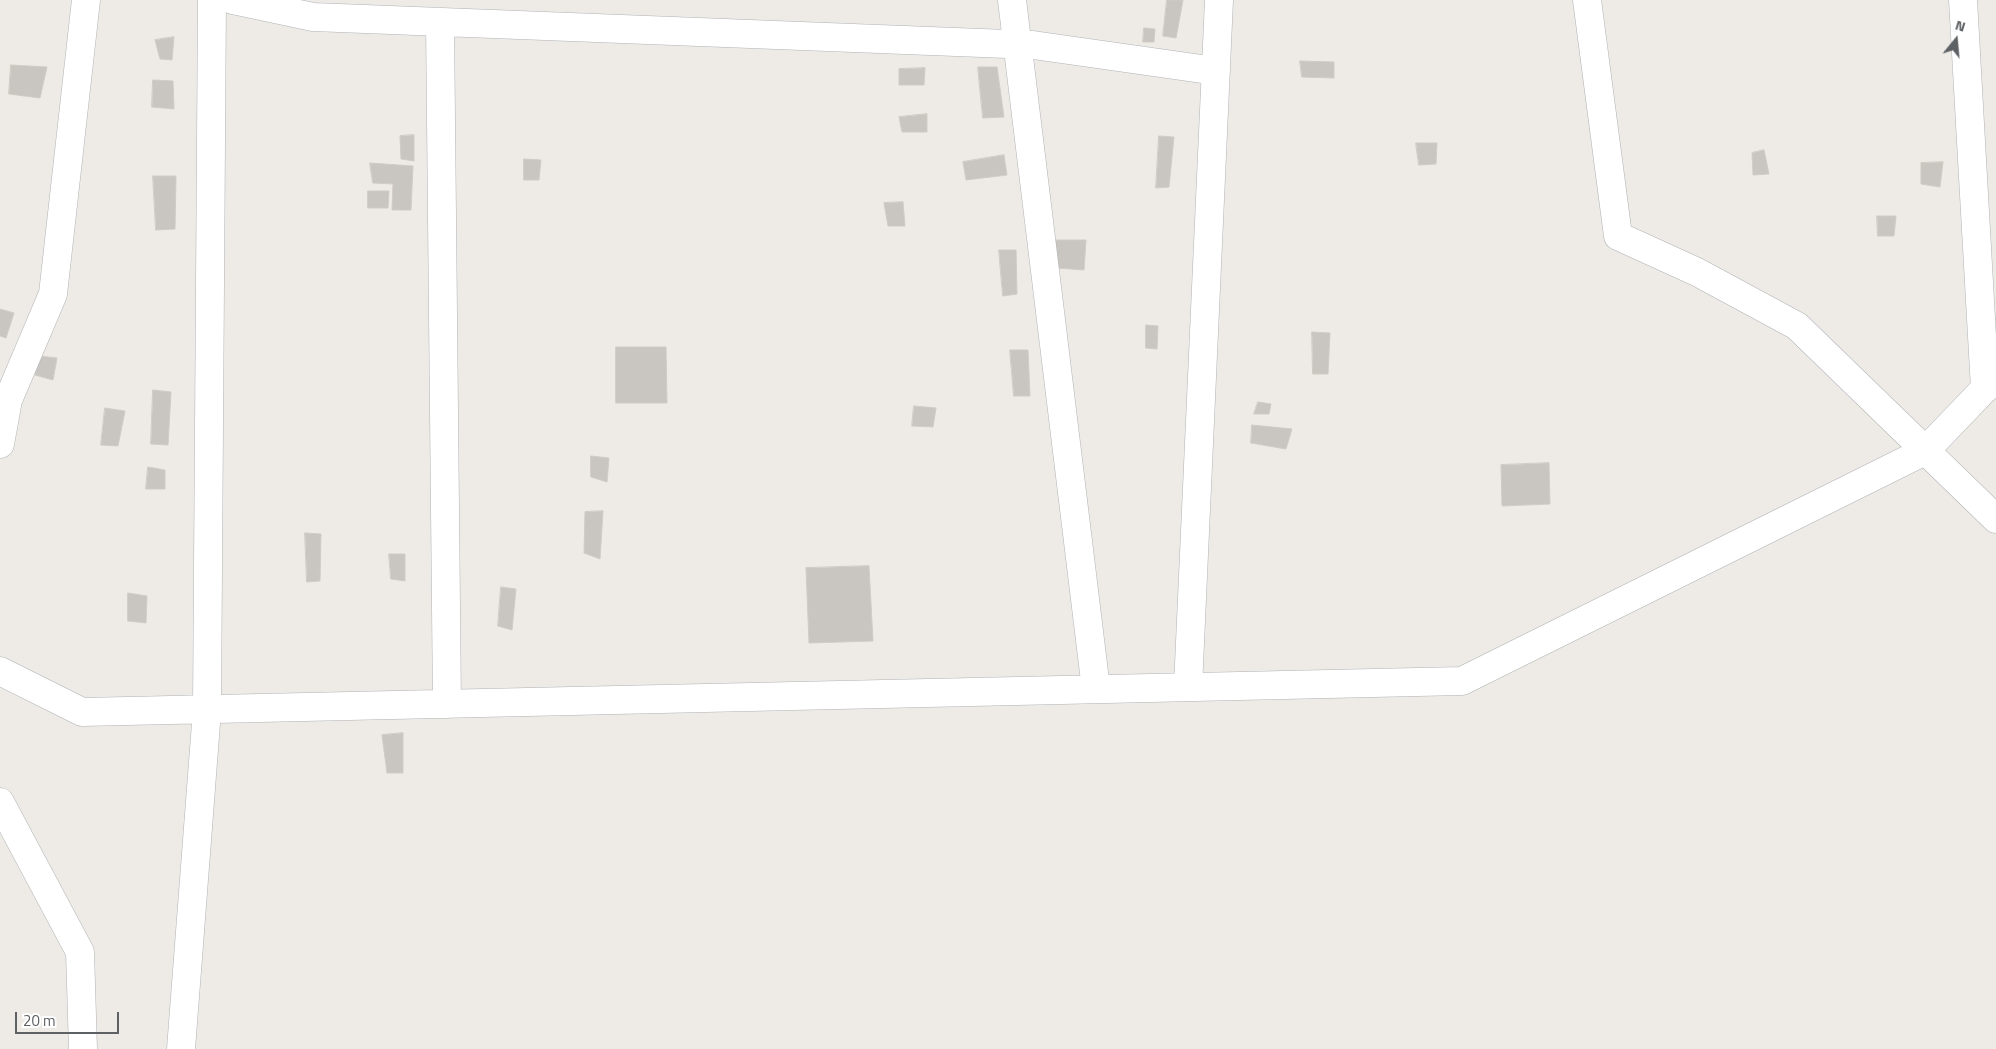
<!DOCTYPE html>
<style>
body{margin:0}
#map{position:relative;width:1996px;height:1049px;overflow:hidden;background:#eeeae5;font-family:"Titillium Web",sans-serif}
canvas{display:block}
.north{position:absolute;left:1931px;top:15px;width:50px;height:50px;-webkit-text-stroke:4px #fff;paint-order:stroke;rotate:17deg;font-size:14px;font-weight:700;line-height:20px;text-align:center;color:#5d6164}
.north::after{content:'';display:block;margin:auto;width:18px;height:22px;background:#5d6164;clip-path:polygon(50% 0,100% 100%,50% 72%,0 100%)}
.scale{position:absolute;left:15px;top:1012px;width:104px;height:22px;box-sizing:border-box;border:2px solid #5d6164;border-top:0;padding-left:6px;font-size:15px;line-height:18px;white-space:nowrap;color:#5d6164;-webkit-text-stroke:4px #fff;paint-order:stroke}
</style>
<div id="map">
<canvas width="1996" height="1049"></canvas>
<div class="north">N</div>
<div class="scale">20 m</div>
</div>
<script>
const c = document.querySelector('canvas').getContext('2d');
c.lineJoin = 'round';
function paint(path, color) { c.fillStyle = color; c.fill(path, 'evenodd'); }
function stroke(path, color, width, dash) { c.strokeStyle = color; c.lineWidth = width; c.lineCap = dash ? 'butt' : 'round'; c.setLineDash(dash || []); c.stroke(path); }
const building = new Path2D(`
 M 1167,0 L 1183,0 L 1176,38 L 1163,36 Z
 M 1144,28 L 1155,29 L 1154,42 L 1143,42 Z
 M 174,37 L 172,60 L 160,59 L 155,40 Z
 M 1300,61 L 1334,62 L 1334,78 L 1302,77 Z
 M 11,65 L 47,67 L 40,98 L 9,94 Z
 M 978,67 L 997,67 L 1004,117 L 983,118 Z
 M 925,68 L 924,85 L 899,85 L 899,69 Z
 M 153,80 L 173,81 L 174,109 L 152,107 Z
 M 927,114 L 927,132 L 902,132 L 899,117 Z
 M 414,135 L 414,161 L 401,159 L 400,136 Z
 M 1159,136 L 1174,137 L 1169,187 L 1156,188 Z
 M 1416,143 L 1437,143 L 1436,164 L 1419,165 Z
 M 1764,150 L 1769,174 L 1753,175 L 1752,153 Z
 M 1004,155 L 1007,175 L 966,180 L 963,162 Z
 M 524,159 L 541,160 L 539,180 L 524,180 Z
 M 1943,162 L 1940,187 L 1921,184 L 1921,163 Z
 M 370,163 L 413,166 L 411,210 L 392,210 L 393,184 L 373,183 Z
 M 153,176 L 176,176 L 175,229 L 156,230 Z
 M 368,191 L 389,191 L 388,208 L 368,208 Z
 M 903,202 L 905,226 L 888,226 L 884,203 Z
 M 1877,216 L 1896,216 L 1894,236 L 1878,236 Z
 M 1055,240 L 1086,240 L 1084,270 L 1057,268 Z
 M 999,250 L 1016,250 L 1017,294 L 1003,296 Z
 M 0,309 L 14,313 L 6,338 L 0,336 Z
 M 1146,325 L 1158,326 L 1157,349 L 1146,348 Z
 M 1312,332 L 1330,333 L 1328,374 L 1313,374 Z
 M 616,347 L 666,347 L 667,403 L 616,403 Z
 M 1010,350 L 1028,350 L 1030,396 L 1014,396 Z
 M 39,356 L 57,358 L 53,380 L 35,375 Z
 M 153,390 L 171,392 L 168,445 L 151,444 Z
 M 1258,402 L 1271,404 L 1269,414 L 1254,414 Z
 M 914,406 L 936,408 L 933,427 L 912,426 Z
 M 105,408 L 125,411 L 118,446 L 101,445 Z
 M 1252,425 L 1292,429 L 1286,449 L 1251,443 Z
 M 591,456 L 609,458 L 607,482 L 591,477 Z
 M 1549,463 L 1550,504 L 1502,506 L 1501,465 Z
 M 148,467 L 165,470 L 165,489 L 146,489 Z
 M 603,511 L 600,559 L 584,553 L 585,512 Z
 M 305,533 L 321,534 L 320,581 L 307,582 Z
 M 389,554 L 405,554 L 405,581 L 391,579 Z
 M 869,566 L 873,641 L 809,643 L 806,568 Z
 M 501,587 L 516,589 L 512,630 L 498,626 Z
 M 128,593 L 147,596 L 146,623 L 128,621 Z
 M 403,733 L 403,773 L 387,773 L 382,735 Z`);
paint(building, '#c9c5c1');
stroke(building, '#d2cbc4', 1);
const minor = new Path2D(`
 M 233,0 L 313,17 L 1033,45 L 1216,71
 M 1012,0 L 1096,689
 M 1587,0 L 1618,236 L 1697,272 L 1797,326 L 1996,519
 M 1963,0 L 1985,389
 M 440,22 L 447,704
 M 0,444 L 8,400 L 53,294 L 86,0
 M 0,671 L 82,712 L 1462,681 L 1925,451 L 1996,377
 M 1188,687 L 1219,0
 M 0,802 L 80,952 L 83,1049
 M 181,1049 L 207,710 L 212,0`);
stroke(minor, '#b0b3b6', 29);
stroke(minor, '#fff', 28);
</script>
